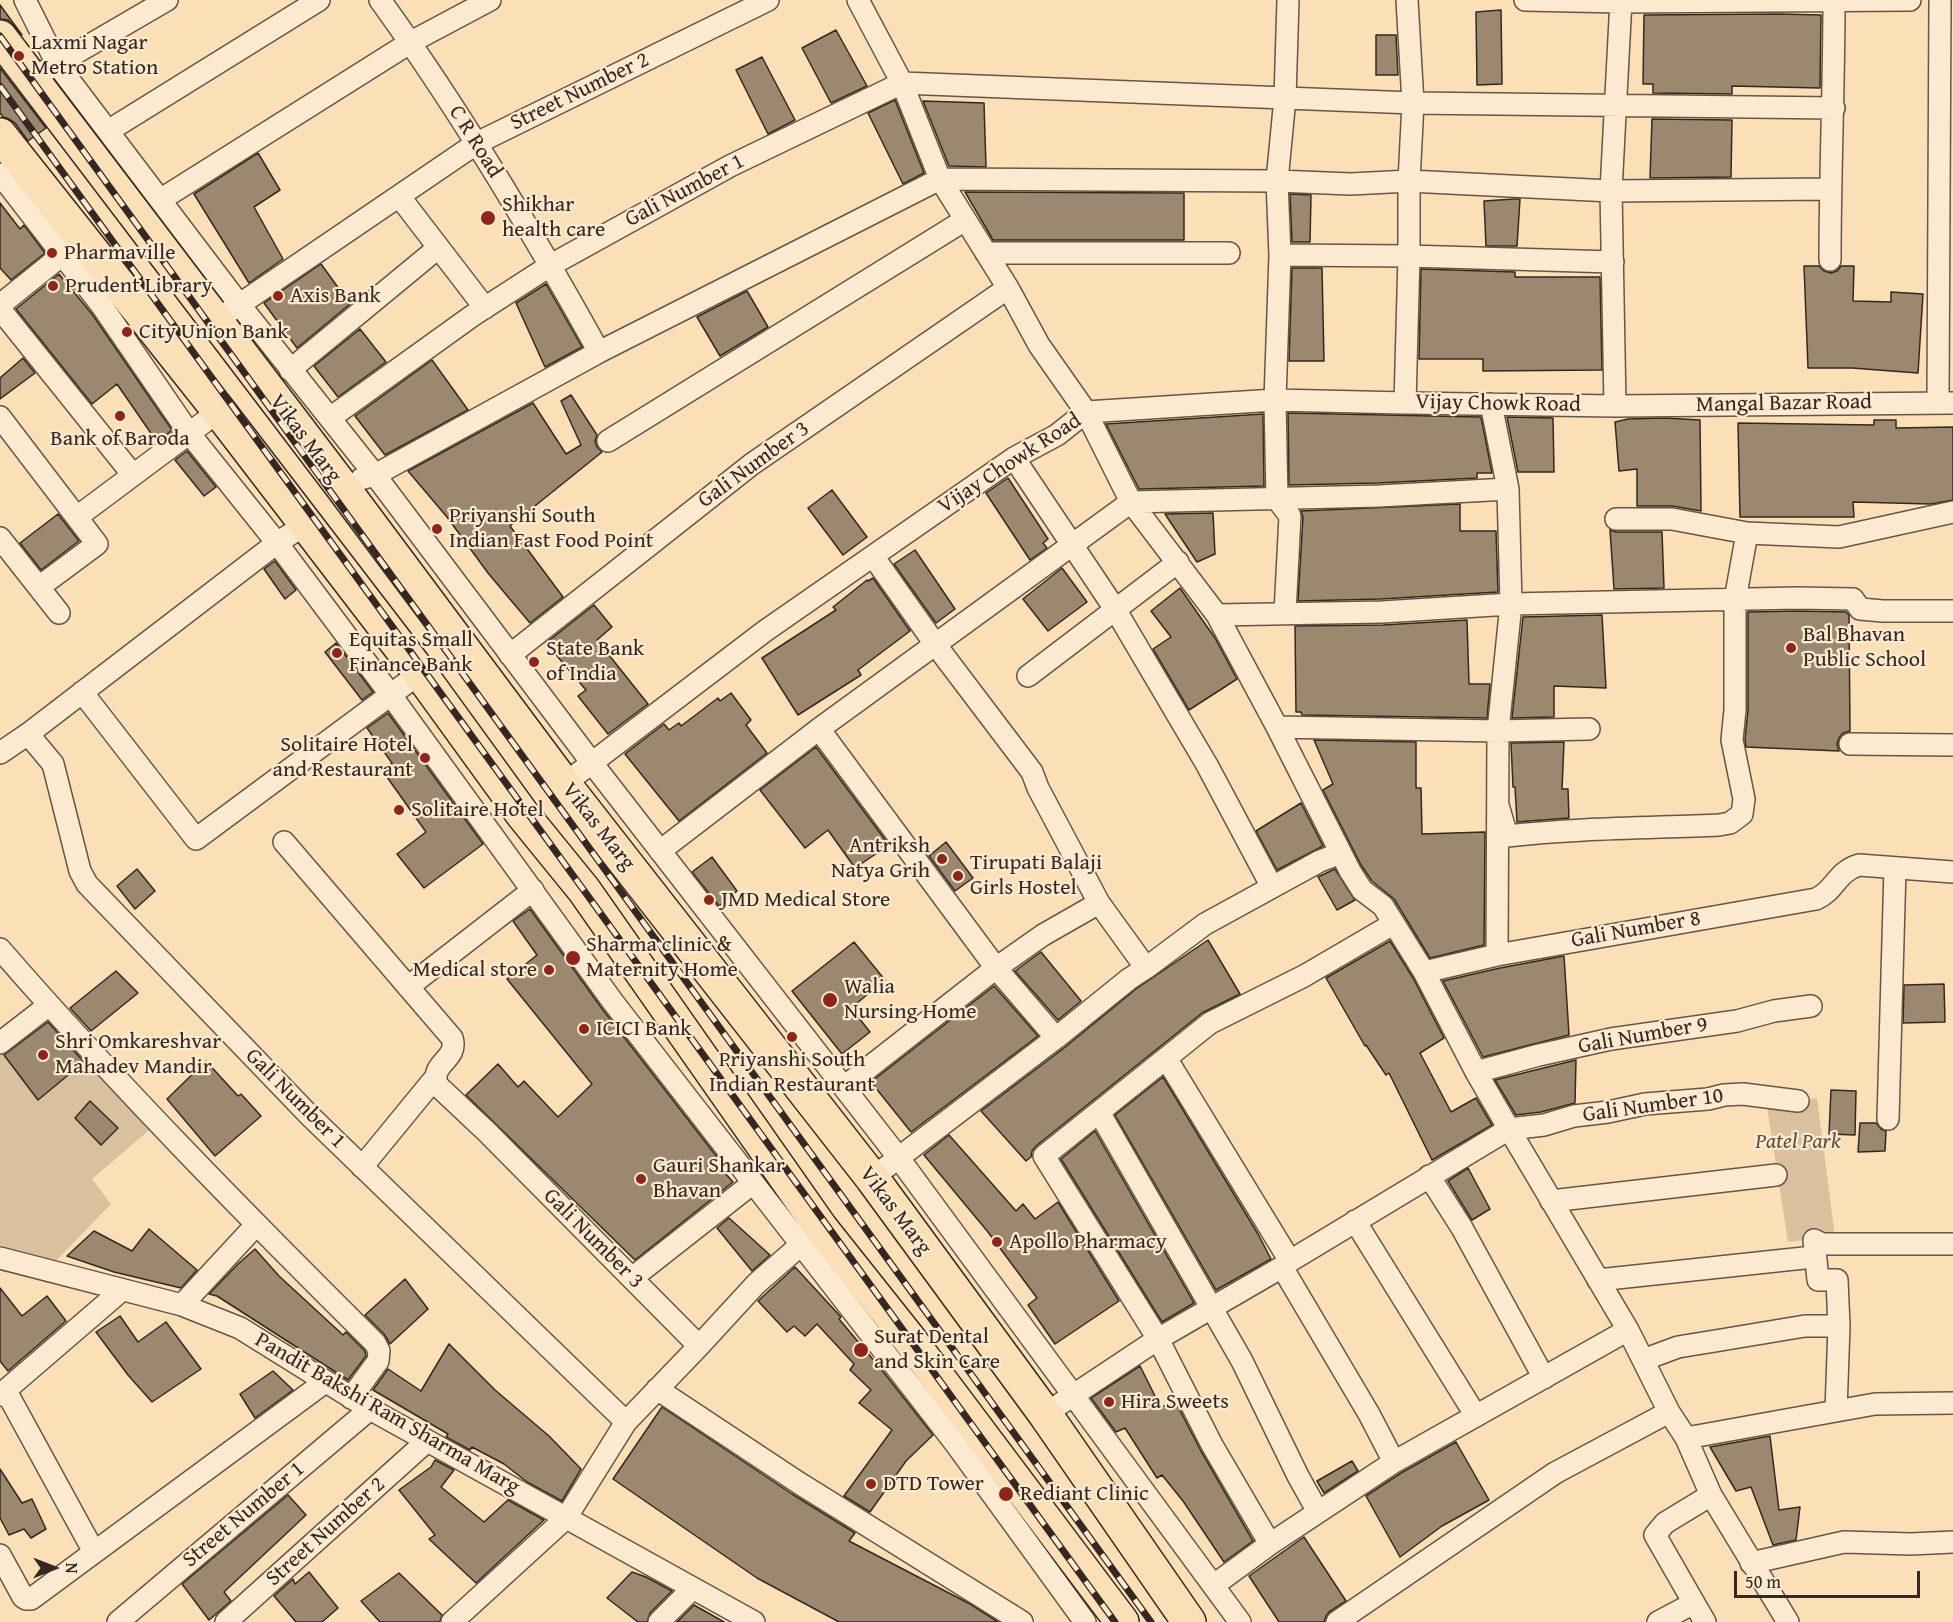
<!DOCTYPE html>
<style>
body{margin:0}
#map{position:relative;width:1953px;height:1622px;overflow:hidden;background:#fbdfb7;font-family:"Gentium Book Plus",serif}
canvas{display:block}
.north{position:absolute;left:24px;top:1538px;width:60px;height:60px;-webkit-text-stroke:4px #fcead0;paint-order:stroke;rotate:90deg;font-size:16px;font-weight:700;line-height:24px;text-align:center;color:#352822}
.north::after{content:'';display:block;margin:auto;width:21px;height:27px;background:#352822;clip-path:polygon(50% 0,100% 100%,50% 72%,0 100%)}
.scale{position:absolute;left:1734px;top:1571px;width:186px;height:27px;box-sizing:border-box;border:3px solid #352822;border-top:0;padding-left:8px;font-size:18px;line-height:21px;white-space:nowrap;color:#352822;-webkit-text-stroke:4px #fcead0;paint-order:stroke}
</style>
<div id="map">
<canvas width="1953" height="1622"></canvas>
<div class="north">N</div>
<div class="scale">50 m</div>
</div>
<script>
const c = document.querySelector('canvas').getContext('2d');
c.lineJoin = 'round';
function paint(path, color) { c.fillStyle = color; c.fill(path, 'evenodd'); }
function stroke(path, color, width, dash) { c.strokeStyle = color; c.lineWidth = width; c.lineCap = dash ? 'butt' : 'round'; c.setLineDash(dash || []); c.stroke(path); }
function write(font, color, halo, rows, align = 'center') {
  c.font = font + ' "Gentium Book Plus",serif'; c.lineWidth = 4.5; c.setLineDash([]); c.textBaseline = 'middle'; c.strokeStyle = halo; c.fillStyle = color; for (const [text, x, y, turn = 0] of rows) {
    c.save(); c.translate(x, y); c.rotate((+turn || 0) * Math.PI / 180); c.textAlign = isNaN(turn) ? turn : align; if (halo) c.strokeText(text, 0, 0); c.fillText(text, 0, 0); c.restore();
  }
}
paint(new Path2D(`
 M 0,1050 L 39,1100 L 86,1060 L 154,1126 L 92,1179 L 111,1204 L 48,1269 L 0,1250 Z
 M 1817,1098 L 1835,1237 L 1788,1242 L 1767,1107 Z`), '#d9c09e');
const building = new Path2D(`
 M 0,5 L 22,35 L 8,20 L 0,19 Z
 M 1501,10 L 1502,84 L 1477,85 L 1476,12 Z
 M 1779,14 L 1821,15 L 1820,88 L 1732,86 L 1732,94 L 1653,93 L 1653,84 L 1643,84 L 1644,15 Z
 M 836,30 L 867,86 L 831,103 L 802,48 Z
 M 1376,35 L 1396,35 L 1398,75 L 1376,75 Z
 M 762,57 L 795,120 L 768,134 L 736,70 Z
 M 0,68 L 46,128 L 28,141 L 15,123 L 7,118 L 3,117 L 0,113 Z
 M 895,100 L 924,173 L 903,184 L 868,113 Z
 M 923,101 L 984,103 L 986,167 L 949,166 Z
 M 1652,119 L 1732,120 L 1731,177 L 1650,178 Z
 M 258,153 L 280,190 L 254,207 L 283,259 L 249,283 L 194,194 Z
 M 965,192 L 1184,193 L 1184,240 L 993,240 Z
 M 1290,194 L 1311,195 L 1310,242 L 1292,242 Z
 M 1514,199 L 1520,199 L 1517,246 L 1486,246 L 1484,201 Z
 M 0,203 L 20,229 L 24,225 L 45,253 L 11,280 L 0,268 Z
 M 321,264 L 350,304 L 297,348 L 264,303 Z
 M 1804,266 L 1819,266 L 1824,271 L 1831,273 L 1837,271 L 1841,266 L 1854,266 L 1853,301 L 1891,302 L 1891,292 L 1923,294 L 1918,373 L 1852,368 L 1808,368 Z
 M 1292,268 L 1322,268 L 1324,361 L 1289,361 Z
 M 1421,269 L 1515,272 L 1515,277 L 1600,277 L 1602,370 L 1483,371 L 1483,359 L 1419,359 Z
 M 59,274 L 92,314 L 172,430 L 157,442 L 117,384 L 92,404 L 16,309 Z
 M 546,284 L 582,347 L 545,367 L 516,303 Z
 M 747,291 L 768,327 L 720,356 L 697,317 Z
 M 360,329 L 386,362 L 338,397 L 314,366 Z
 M 23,358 L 35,373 L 0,399 L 0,378 Z
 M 432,360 L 468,410 L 385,455 L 355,416 Z
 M 571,395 L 597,435 L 595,441 L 597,447 L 602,452 L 510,526 L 563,597 L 530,623 L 488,573 L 447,517 L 408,471 L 533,403 L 566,454 L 581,445 L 561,401 Z
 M 1288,413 L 1481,417 L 1492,473 L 1477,473 L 1477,478 L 1378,483 L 1289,485 Z
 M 1263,414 L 1264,486 L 1139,489 L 1106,424 Z
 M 1507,417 L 1553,418 L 1554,472 L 1518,472 Z
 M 1664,418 L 1700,420 L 1701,511 L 1672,506 L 1637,506 L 1637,469 L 1619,471 L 1615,422 L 1628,419 Z
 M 1874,420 L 1896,420 L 1896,428 L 1953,427 L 1953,500 L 1931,504 L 1853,502 L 1854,517 L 1740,517 L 1738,423 L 1874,425 Z
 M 187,451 L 216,487 L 204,496 L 175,460 Z
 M 1008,478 L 1048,539 L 1043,543 L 1047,548 L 1030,560 L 986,493 Z
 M 832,490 L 867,537 L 843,555 L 808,508 Z
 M 1460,504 L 1460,531 L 1496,531 L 1498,592 L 1381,599 L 1298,601 L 1303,517 L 1301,511 Z
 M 1213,513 L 1215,554 L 1197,562 L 1165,514 Z
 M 58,514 L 79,541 L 41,570 L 20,543 Z
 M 1610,530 L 1616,532 L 1662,532 L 1664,588 L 1614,589 Z
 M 915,550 L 955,609 L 936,623 L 894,564 Z
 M 275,561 L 296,590 L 285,599 L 264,569 Z
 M 1062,568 L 1087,602 L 1048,631 L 1023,599 Z
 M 873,578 L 910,631 L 858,670 L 861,675 L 798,715 L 762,658 L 836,610 L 833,607 L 867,580 L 868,581 Z
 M 1180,588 L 1215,638 L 1237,679 L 1189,710 L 1153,649 L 1171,637 L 1151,611 Z
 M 594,605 L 612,627 L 597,640 L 648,704 L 608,734 L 578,696 L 586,690 L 546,643 Z
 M 1797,611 L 1846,612 L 1849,615 L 1850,731 L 1843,733 L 1839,738 L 1837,744 L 1839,751 L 1746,747 L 1745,739 L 1748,710 L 1748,612 Z
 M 1602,615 L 1606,688 L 1554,686 L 1554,717 L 1512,718 L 1523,617 Z
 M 1467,620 L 1469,684 L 1490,684 L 1487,718 L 1302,715 L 1301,712 L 1296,712 L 1295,626 L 1383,625 Z
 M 336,643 L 373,692 L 362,700 L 325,652 Z
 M 731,693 L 751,720 L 746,725 L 767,753 L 679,821 L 625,754 L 664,724 L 669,730 L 679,723 L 681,726 L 718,698 L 720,701 Z
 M 388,713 L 483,844 L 424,888 L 397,854 L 426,832 L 382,770 L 392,763 L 367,728 Z
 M 1314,740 L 1416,742 L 1416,788 L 1421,788 L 1422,834 L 1485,832 L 1484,945 L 1430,958 L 1394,899 L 1372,881 L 1361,865 L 1323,790 L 1333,784 Z
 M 1564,742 L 1562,789 L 1568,789 L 1569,818 L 1517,822 L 1515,787 L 1513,787 L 1511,743 Z
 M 816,747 L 889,845 L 855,868 L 828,830 L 805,848 L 760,790 Z
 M 1301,803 L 1323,846 L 1277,870 L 1256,831 Z
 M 946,842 L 973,878 L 955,891 L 929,856 Z
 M 712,857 L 737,891 L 719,906 L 692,872 Z
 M 137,869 L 155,891 L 135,909 L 117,886 Z
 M 1335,869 L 1355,900 L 1337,910 L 1318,877 Z
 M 530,909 L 603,1010 L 717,1157 L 713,1160 L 733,1182 L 635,1260 L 466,1095 L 498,1064 L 518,1087 L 524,1081 L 558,1117 L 592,1084 L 507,979 L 537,955 L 513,921 Z
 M 1208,940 L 1240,994 L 1202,1013 L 1036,1146 L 1032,1151 L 1031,1157 L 1026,1161 L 981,1111 L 1064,1048 L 1136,989 Z
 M 1390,941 L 1413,978 L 1444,1038 L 1420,1053 L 1451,1112 L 1476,1098 L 1492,1125 L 1432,1160 L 1389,1073 L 1386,1075 L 1366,1045 L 1365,1046 L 1326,978 Z
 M 854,942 L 885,980 L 851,1008 L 870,1032 L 842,1054 L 792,991 Z
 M 1041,952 L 1081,1001 L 1058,1020 L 1015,971 Z
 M 1564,956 L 1569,1035 L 1483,1057 L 1443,981 L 1500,968 Z
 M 116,971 L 138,993 L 91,1031 L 70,1008 Z
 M 1944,984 L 1945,1022 L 1903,1023 L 1904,985 Z
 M 994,986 L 1038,1036 L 911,1132 L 871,1082 Z
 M 48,1022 L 84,1062 L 38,1100 L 4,1055 Z
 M 1576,1060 L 1575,1103 L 1541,1112 L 1516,1115 L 1495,1080 Z
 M 206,1061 L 238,1096 L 241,1094 L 261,1116 L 215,1156 L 167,1099 Z
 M 1163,1077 L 1258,1234 L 1271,1259 L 1216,1290 L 1115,1115 Z
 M 1831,1090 L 1856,1091 L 1855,1135 L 1829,1134 Z
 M 90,1101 L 118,1128 L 101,1145 L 75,1118 Z
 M 1860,1123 L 1876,1123 L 1881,1129 L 1886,1131 L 1885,1151 L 1858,1152 Z
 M 1095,1131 L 1194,1303 L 1162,1322 L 1061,1159 Z
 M 949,1135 L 1016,1211 L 1023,1204 L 1035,1219 L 1058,1202 L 1119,1301 L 1055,1344 L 1028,1305 L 1037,1298 L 988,1232 L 924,1155 Z
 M 1468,1168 L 1490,1209 L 1472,1220 L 1448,1181 Z
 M 729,1218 L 770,1255 L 752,1271 L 717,1228 Z
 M 149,1229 L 197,1270 L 181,1288 L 114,1272 L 67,1256 L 94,1231 L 132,1251 Z
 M 255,1249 L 279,1276 L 343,1335 L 346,1332 L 365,1351 L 366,1356 L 348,1380 L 217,1296 L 209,1294 L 238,1264 Z
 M 795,1267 L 841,1317 L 839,1319 L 881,1369 L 933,1435 L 906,1461 L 870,1512 L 844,1496 L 892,1430 L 859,1403 L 871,1390 L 850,1370 L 854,1364 L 817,1324 L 805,1336 L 794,1326 L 787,1332 L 758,1301 Z
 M 405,1279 L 428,1309 L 390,1344 L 384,1334 L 365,1315 Z
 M 0,1288 L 22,1316 L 47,1296 L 66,1321 L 8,1371 L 0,1361 Z
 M 120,1316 L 138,1342 L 166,1322 L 201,1369 L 152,1402 L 128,1375 L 96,1332 Z
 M 449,1344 L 495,1390 L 549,1436 L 581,1469 L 562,1501 L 527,1482 L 504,1464 L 472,1447 L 470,1450 L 446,1437 L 448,1434 L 373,1390 L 388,1369 L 421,1391 Z
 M 1140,1366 L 1161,1408 L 1174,1399 L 1201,1451 L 1253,1541 L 1224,1562 L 1183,1501 L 1162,1475 L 1157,1478 L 1125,1428 L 1116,1432 L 1091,1398 Z
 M 273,1371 L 293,1390 L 255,1418 L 240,1394 Z
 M 662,1407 L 792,1494 L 855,1533 L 849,1541 L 970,1604 L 998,1622 L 839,1622 L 757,1578 L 613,1479 Z
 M 1770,1436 L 1779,1510 L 1800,1507 L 1796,1540 L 1773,1545 L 1751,1487 L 1736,1491 L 1710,1447 Z
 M 1456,1442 L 1489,1500 L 1442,1526 L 1400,1557 L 1366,1496 L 1401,1473 Z
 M 435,1460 L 454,1470 L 441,1487 L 484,1522 L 508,1500 L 544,1520 L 476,1583 L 429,1539 L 435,1535 L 399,1490 L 431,1467 Z
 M 1352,1461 L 1358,1471 L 1324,1493 L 1317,1481 Z
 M 0,1469 L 22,1503 L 32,1499 L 46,1529 L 31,1538 L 24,1529 L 9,1535 L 0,1518 Z
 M 288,1495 L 306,1515 L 224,1592 L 231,1601 L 209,1620 L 182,1584 Z
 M 1304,1537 L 1346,1601 L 1329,1612 L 1326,1616 L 1324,1622 L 1279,1622 L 1249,1576 Z
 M 309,1572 L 338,1608 L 322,1622 L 296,1622 L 274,1596 L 293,1579 L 295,1584 Z
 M 632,1572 L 646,1577 L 672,1591 L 650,1613 L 647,1622 L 638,1622 L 607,1598 Z
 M 399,1573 L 442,1615 L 440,1622 L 380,1622 L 361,1601 Z
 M 694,1605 L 724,1622 L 677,1622 Z`);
paint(building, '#9c876f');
stroke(building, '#352822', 1.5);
const minor = new Path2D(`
 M 25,0 L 57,64 L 239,304 L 375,475 L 592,763 L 898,1157 L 1240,1622
 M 380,0 C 461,112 532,231 599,352
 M 858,0 L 902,83 L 940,179 L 1008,288 L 1039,345 L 1086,412 L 1131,502 L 1217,615 L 1277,727 L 1350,871 L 1362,890 L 1383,906 L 1424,972 L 1476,1072 L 1509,1129 L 1628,1330 L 1669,1412 L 1686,1438 L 1711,1495 L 1788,1622
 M 1525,0 L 1621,2 L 1910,0
 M 45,71 L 167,0
 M 108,131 L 319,0
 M 0,174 L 102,306 L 189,433 L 277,543 L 390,694 L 613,1002 L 955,1443 L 1085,1622
 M 399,196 L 485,308
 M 160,200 L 411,42 L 490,0
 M 986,253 L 1229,253
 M 1280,255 L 1409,256 L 1613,262
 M 1830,260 C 1830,173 1834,87 1834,0
 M 0,305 L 72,247
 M 0,309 L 133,475
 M 227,313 L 477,143 L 768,0
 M 290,370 L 438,248
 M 1405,403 L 1409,256 L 1409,181 L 1413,103 L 1407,0
 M 1938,403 L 1940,0
 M 1491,404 L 1508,489 L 1511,604 L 1498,731 L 1497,955
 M 1615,406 L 1611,191 L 1621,0
 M 0,417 L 97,544 L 39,587
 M 330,418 L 472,316 L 551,265 L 730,166 L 902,83 L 1413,103 L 1834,108
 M 608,441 L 965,220
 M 1014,458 L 1115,609 L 1207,765 L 1272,887
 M 361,479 L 375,475 L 599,352 L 940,179 L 1277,181 L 1351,184 L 1409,181 L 1611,191 L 1830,189
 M 77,517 L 219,411
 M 1616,519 L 1672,519 L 1747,533 L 1839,537 L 1953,512
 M 0,538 L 59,613
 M 873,556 L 935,644 L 1032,772 L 1038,788 L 1099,903 L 1146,968
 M 1285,613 L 1290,516 L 1277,499 L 1275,400 L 1280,255 L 1277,181 L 1285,98 L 1288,0
 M 1217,615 L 1382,612 L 1511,604 L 1797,598 L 1853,599 L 1860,609 L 1883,611 L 1953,611
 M 510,655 L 752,464 L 1008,288
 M 1028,676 L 1178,562
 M 82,692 L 196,839 L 420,673
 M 1277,727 L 1498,731 L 1589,729
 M 819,729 L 1131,502 L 1379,496 L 1508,489
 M 28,734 L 53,764 L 80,871 L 87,884 L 310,1116 L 626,1422
 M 1850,744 L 1953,745
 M 0,753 L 28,734 L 277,543 L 306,524
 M 564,784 L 765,631 L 1014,458 L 1057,435 L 1086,412 L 1275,400 L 1405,403 L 1615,406 L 1953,403
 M 1498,805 L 1507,836 C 1577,828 1648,828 1719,825 L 1730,823 L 1742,814 L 1744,799 L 1732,740 L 1735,710 L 1735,600 L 1747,533
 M 284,842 L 452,1038 C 459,1060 430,1062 437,1085 L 487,1132 L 699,1346
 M 660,851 L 819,729 L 996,968 L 1056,1038
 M 0,949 C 119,1086 246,1215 375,1343 L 379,1351 L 378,1361 L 351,1398
 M 1424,972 L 1497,955 L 1816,899 C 1835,891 1836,872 1859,865 L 1953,872
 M 408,987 L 533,890
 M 0,1043 L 49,1005
 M 1166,1058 L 1290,1261
 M 1476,1072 L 1539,1055 L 1611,1039 L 1737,1021 L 1774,1011 L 1811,1006
 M 844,1087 L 996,968 L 1043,935 L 1099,903
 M 1099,1112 L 1242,1361 L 1298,1476 L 1318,1512
 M 1888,1119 L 1895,868
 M 362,1167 L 435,1078
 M 1429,1176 L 1462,1228 L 1544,1378
 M 872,1178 L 1056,1038 L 1129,979 L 1146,968 L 1205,924 L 1320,861 L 1341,853
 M 1551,1201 L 1776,1175
 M 1355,1221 L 1476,1416
 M 0,1258 L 182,1305 L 240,1328 L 370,1409 L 754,1622
 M 1282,1267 L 1369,1414 L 1394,1462
 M 632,1278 L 753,1183
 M 1598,1280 L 1804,1258
 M 182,1305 L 256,1225
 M 1643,1360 L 1678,1347 L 1715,1341 L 1805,1326 L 1839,1326
 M 657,1389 L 799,1483 L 1022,1622
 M 6,1391 L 94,1552
 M 0,1395 L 122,1290
 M 1836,1411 L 1875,1404 L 1953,1403
 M 1045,1414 L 1158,1339 L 1282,1267 L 1290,1261 L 1509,1129 L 1544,1125 L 1574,1116 L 1608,1112 L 1645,1104 L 1708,1099 L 1724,1095 L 1743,1094 L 1798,1101
 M 1686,1438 L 1836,1411 L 1839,1326 L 1837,1280 L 1818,1280 L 1814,1240 L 1822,1244 L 1953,1244
 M 1270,1544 L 1212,1445 L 1158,1339 L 1044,1156 L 1210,1023 L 1304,976 L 1393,924
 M 0,1555 L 23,1597 L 26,1599 L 31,1599 L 325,1382
 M 1751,1563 L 1844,1542 L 1911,1544 L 1953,1542
 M 1214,1585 L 1270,1544 L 1394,1462 L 1628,1330
 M 1694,1603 L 1655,1535 L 1665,1523 L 1711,1495
 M 118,1622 L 370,1409
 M 226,1622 L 427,1441
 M 452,1622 L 566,1518 L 626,1422 L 699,1346 L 756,1284 L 811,1236
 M 659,1622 L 693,1588
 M 1337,1622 L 1555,1473 L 1669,1412
 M 1658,1622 L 1694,1603 L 1705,1622`);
const primary = new Path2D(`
 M 0,37 L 340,484 L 564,784 L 872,1178 L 1045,1414 L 1189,1622
 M 0,135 L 219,411 L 420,673 L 523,815 L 584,890 L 821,1228 L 910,1340 L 1122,1622`);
stroke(minor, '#665647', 24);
stroke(primary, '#352822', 36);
stroke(minor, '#fcead0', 21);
stroke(primary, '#fbdfb7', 33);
const rail = new Path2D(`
 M 0,36 L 1151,1622
 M 0,86 L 1115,1622`);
stroke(rail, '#352822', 7);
stroke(rail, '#fcead0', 4.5, [14]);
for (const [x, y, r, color] of [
 [19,56,6,"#8f2418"],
 [488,218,8,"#8f2418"],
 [52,253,6,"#8f2418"],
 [53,286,6,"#8f2418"],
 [278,296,6,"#8f2418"],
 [127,332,6,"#8f2418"],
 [120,416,6,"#8f2418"],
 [437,529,6,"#8f2418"],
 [1791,648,6,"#8f2418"],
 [337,653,6,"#8f2418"],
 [534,662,6,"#8f2418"],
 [425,758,6,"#8f2418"],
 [399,810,6,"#8f2418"],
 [942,859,6,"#8f2418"],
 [958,876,6,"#8f2418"],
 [709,900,6,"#8f2418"],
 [573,958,8,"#8f2418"],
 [549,970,6,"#8f2418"],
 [830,1000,8,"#8f2418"],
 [584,1029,6,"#8f2418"],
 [792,1037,6,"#8f2418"],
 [43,1055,6,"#8f2418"],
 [641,1179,6,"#8f2418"],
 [997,1242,6,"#8f2418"],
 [861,1350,8,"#8f2418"],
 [1109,1402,6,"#8f2418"],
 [871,1484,6,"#8f2418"],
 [1006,1494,8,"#8f2418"]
]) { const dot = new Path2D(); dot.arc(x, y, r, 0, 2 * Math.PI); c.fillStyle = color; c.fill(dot); stroke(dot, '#fcead0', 2); }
write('22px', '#352822', '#fcead0', [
 ["Laxmi Nagar",31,43],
 ["Metro Station",31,68],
 ["Shikhar",502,205],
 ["health care",502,230],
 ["Pharmaville",64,253],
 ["Prudent Library",65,286],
 ["Axis Bank",290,296],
 ["City Union Bank",139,332],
 ["Bank of Baroda",120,439,"center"],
 ["Priyanshi South",449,516],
 ["Indian Fast Food Point",449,541],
 ["Bal Bhavan",1803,635],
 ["Public School",1803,660],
 ["Equitas Small",349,640],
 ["Finance Bank",349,665],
 ["State Bank",546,649],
 ["of India",546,674],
 ["Solitaire Hotel",413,745,"right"],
 ["and Restaurant",413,770,"right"],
 ["Solitaire Hotel",411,810],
 ["Antriksh",930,846,"right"],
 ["Natya Grih",930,871,"right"],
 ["Tirupati Balaji",970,863],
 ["Girls Hostel",970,888],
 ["JMD Medical Store",721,900],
 ["Sharma clinic &",586,945],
 ["Maternity Home",586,970],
 ["Medical store",537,970,"right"],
 ["Walia",844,987],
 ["Nursing Home",844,1012],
 ["ICICI Bank",596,1029],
 ["Shri Omkareshvar",55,1042],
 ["Mahadev Mandir",55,1067],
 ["Priyanshi South",792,1060,"center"],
 ["Indian Restaurant",792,1085,"center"],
 ["Gauri Shankar",653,1166],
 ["Bhavan",653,1191],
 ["Apollo Pharmacy",1009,1242],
 ["Surat Dental",874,1337],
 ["and Skin Care",874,1362],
 ["Hira Sweets",1121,1402],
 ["DTD Tower",883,1484],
 ["Rediant Clinic",1020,1494]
], 'left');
write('22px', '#352822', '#fcead0', [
 ["Street Number 2",580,92,-26],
 ["C R Road",475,142,58],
 ["Gali Number 1",685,191,-28],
 ["Vijay Chowk Road",1498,404,1],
 ["Mangal Bazar Road",1784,404,-1],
 ["Vikas Marg",305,439,53],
 ["Vijay Chowk Road",1010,464,-33],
 ["Gali Number 3",754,465,-36],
 ["Vikas Marg",598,827,52],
 ["Gali Number 8",1636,930,-10],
 ["Gali Number 9",1643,1036,-10],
 ["Gali Number 1",295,1099,45],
 ["Gali Number 10",1653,1106,-8],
 ["Vikas Marg",895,1211,53],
 ["Gali Number 3",593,1239,45],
 ["Pandit Bakshi Ram Sharma Marg",387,1414,30],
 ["Street Number 1",244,1515,-40],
 ["Street Number 2",326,1532,-42]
]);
write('italic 22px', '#5e4e41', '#fcead0', [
 ["Patel Park",1798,1142]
]);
</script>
